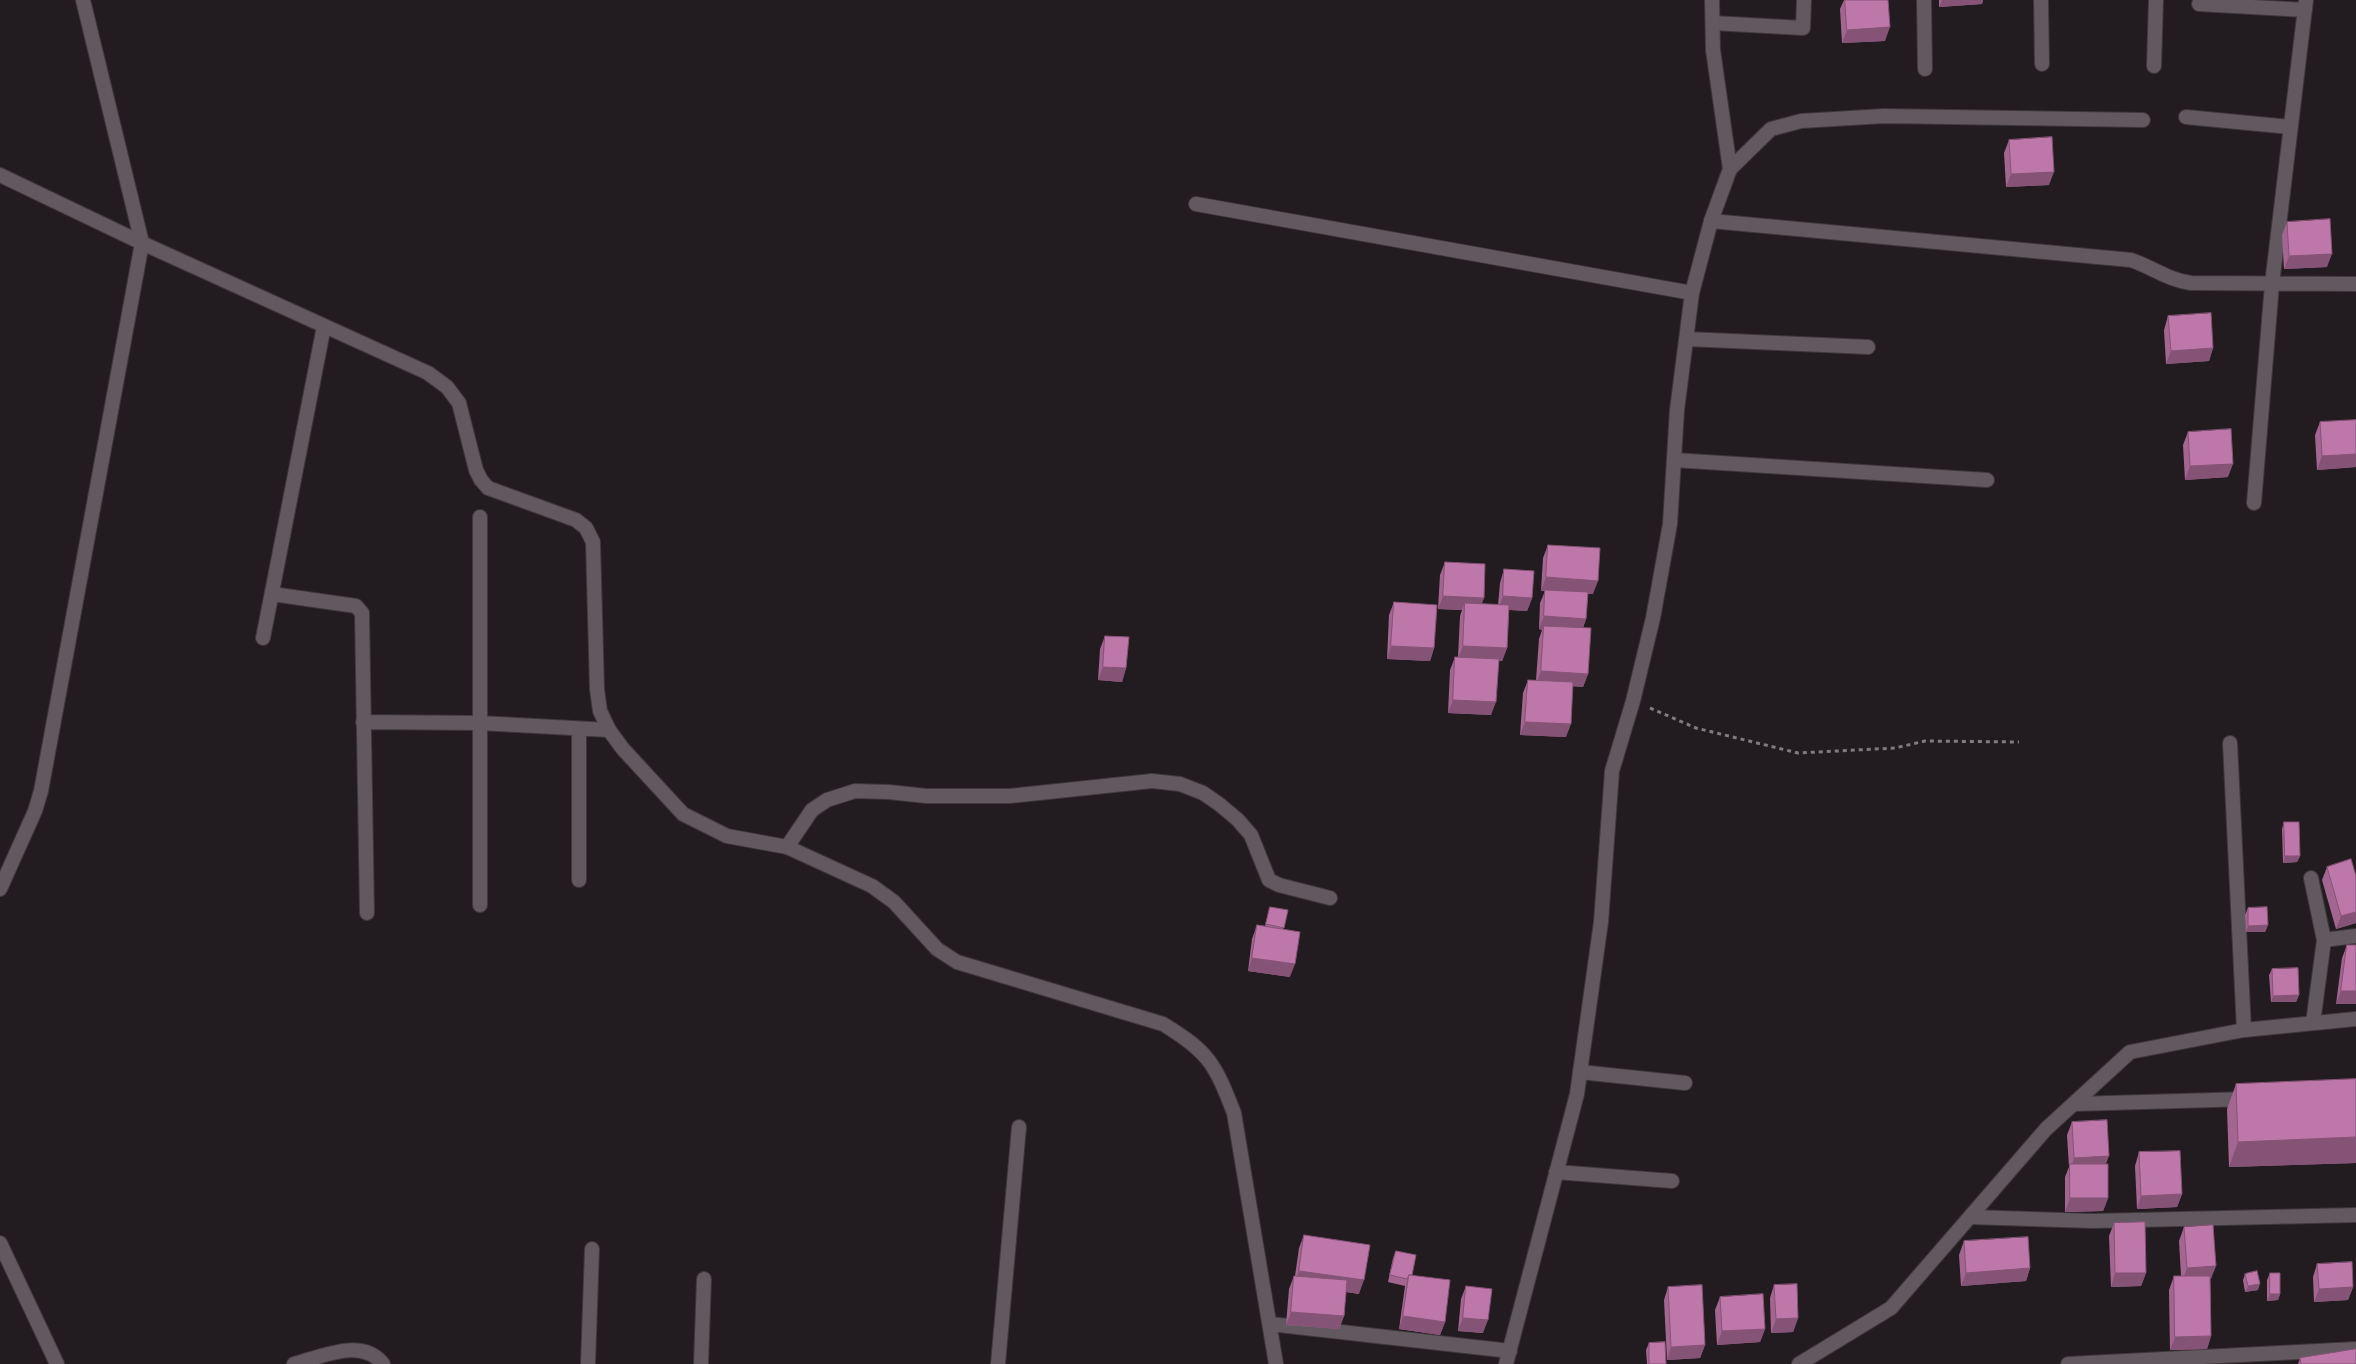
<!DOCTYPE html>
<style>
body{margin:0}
canvas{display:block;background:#221b20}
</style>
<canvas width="2356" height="1364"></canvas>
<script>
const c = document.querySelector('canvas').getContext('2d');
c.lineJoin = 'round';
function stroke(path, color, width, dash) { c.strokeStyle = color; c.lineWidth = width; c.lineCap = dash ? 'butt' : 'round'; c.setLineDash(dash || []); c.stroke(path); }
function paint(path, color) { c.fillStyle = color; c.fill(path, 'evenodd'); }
const service = new Path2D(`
 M 83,0 L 142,243
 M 1674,460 L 1987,480
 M 701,1364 L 704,1279`);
const minor = new Path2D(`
 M 1924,0 L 1925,69
 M 2041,0 L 2042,64
 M 2199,4 L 2305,10
 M 1713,23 L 1803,28 L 1804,0
 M 2154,66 L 2156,0
 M 2186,117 L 2290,127
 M 1730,169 L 1771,129 L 1801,121 L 1884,116 L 2143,120
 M 1196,204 L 1692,293
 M 1711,221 L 2131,260 C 2152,267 2168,280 2191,283 L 2356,284
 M 1687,339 L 1868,347
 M 2254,503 L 2272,284 L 2306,0
 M 480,517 L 480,905
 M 272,594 L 356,606 L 362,613 L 367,913
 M 263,638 L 324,326
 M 363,722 L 480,723 L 609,730
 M 2230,743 L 2244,1030
 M 787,847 L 812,810 L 827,800 L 855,791 L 889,792 L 926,796 L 1010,796 L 1152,781 L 1180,784 L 1203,793 L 1219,804 L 1238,820 L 1251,835 L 1269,880 L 1279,885 L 1330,898
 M 2311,878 L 2324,940
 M 579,880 L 579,729
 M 0,889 L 35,811 L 41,791 L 142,243
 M 2313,1023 L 2324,940 L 2356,936
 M 1580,1072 L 1685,1083
 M 2074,1104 L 2248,1099
 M 1556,1172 L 1672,1181
 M 1970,1217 L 2093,1221 L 2356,1215
 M 0,1243 L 57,1364
 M 1270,1324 L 1510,1351
 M 294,1364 C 321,1357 362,1337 383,1364
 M 588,1364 L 592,1249
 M 998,1364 L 1019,1127
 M 2068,1364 L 2356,1349`);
const tertiary = new Path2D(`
 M 0,175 L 142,243 L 428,373 L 447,387 L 459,403 L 476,470 L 481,480 L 488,488 L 576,520 L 586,528 L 593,542 L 597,689 L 600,711 L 609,730 L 623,749 L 683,814 L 727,836 L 787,847 L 872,886 L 894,902 L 937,949 L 957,962 L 1163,1024 C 1209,1052 1215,1064 1234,1113 L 1276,1364
 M 1506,1364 L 1577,1094 L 1601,922 L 1612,771 L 1633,701 L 1653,618 L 1670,524 L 1677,410 L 1692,293 L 1711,221 L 1730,169 L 1713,50 L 1712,0`);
const secondary = new Path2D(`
 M 1799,1364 L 1891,1308 L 2046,1129 L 2130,1052 L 2244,1030 L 2356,1019`);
stroke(service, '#3d383b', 16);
stroke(minor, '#3d383b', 16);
stroke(tertiary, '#3d383b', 16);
stroke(secondary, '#3d383b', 16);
stroke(new Path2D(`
 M 1650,708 L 1696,728 L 1798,753 L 1895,748 L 1925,741 L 2019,742`), '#817b7f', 3, [4, 4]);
stroke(service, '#61595f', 14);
stroke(minor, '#61595f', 14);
stroke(tertiary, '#61595f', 14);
stroke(secondary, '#61595f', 14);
paint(new Path2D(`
 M 1844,0 L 1888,0 L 1885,41 L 1842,43 L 1840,9 Z
 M 1939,0 L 1983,0 L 1982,4 L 1939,7 Z
 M 2009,140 L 2049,185 L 2006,187 L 2004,153 Z
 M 2287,222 L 2327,267 L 2284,269 L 2282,235 Z
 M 2168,316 L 2213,348 L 2209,361 L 2166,364 L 2164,330 Z
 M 2356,420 L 2356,467 L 2317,470 L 2315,435 L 2320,422 Z
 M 2188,432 L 2228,477 L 2185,480 L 2183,445 Z
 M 1548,545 L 1593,594 L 1588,594 L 1586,619 L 1583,628 L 1588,674 L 1583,687 L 1573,686 L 1566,737 L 1520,735 L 1523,693 L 1528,680 L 1536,680 L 1539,639 L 1542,630 L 1539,629 L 1540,603 L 1545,591 L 1541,591 L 1543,558 Z
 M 1445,562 L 1484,598 L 1481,604 L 1498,605 L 1500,583 L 1504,569 L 1532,598 L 1527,611 L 1509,610 L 1507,648 L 1502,661 L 1499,661 L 1491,715 L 1448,713 L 1450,670 L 1455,657 L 1458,657 L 1460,616 L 1462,610 L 1438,609 L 1440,575 Z
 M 1394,602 L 1434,648 L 1430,661 L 1387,659 L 1389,615 Z
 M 1105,636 L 1126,668 L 1122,682 L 1098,680 L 1100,649 Z
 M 2284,822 L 2300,856 L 2297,862 L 2283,863 L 2282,829 Z
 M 2327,867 L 2356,876 L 2356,923 L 2336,929 L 2322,880 Z
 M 1270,907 L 1288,910 L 1283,929 L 1290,977 L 1248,971 L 1252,939 L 1257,925 L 1265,926 Z
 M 2248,908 L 2268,925 L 2265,932 L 2246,932 L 2245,915 Z
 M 2347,945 L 2356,945 L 2356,1004 L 2336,1004 L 2342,958 Z
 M 2272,969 L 2299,995 L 2296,1002 L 2271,1002 L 2269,975 Z
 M 2356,1079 L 2356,1163 L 2229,1167 L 2227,1109 L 2236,1084 Z
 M 2072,1122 L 2106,1164 L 2108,1198 L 2103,1211 L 2065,1212 L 2065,1177 L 2069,1167 L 2067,1135 Z
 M 2139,1152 L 2182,1194 L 2177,1207 L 2137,1209 L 2135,1166 Z
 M 2114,1223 L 2146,1273 L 2141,1286 L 2111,1287 L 2109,1236 Z
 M 2184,1227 L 2211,1279 L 2210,1279 L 2211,1336 L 2207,1349 L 2170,1350 L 2169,1290 L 2174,1276 L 2181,1276 L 2179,1241 Z
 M 1304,1235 L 1359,1294 L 1346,1292 L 1344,1316 L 1339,1329 L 1286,1325 L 1289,1289 L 1294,1276 L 1295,1276 L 1299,1248 Z
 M 1964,1241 L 2030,1268 L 2026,1281 L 1961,1286 L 1959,1255 Z
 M 1396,1251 L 1445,1322 L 1440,1335 L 1399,1329 L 1405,1286 L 1388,1282 L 1393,1258 Z
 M 2317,1264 L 2353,1287 L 2348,1300 L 2314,1302 L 2313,1277 Z
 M 2270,1273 L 2280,1294 L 2278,1300 L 2267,1301 L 2267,1280 Z
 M 2245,1274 L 2258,1290 L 2245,1292 L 2243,1280 Z
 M 1774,1285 L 1798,1318 L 1793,1332 L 1771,1333 L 1770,1298 Z
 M 1466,1286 L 1483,1333 L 1458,1331 L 1461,1299 Z
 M 1668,1287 L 1705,1345 L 1700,1358 L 1667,1360 L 1664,1300 Z
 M 1720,1297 L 1765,1329 L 1760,1342 L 1717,1345 L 1715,1310 Z
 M 1649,1343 L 1666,1364 L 1647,1364 L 1646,1350 Z
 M 2300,1358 L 2356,1364 L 2298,1364 Z`), '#a36691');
paint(new Path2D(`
 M 1942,0 L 1983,0 L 1982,4 L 1939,7 Z
 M 1890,27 L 1885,41 L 1842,43 L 1847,30 Z
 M 2054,172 L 2049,185 L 2006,187 L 2011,174 Z
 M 2332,254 L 2327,267 L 2284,269 L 2289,256 Z
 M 2213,348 L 2209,361 L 2166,364 L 2171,351 Z
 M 2356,454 L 2356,467 L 2317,470 L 2322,456 Z
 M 2233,464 L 2228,477 L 2185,480 L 2190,466 Z
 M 1546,577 L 1598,581 L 1593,594 L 1541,591 Z
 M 1443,596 L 1484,598 L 1479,611 L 1465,603 L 1462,610 L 1438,609 Z
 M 1503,596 L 1532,598 L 1527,611 L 1498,609 Z
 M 1544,616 L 1586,619 L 1581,632 L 1544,626 L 1542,630 L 1539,629 Z
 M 1391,646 L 1434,648 L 1430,661 L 1387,659 Z
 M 1463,646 L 1507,648 L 1502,661 L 1458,659 Z
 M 1103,667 L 1126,668 L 1122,682 L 1098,680 Z
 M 1541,671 L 1588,674 L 1583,687 L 1536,684 Z
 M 1453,700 L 1496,702 L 1491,715 L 1448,713 Z
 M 1525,722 L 1571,724 L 1566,737 L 1520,735 Z
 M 2285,856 L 2300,856 L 2297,862 L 2283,863 Z
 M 2356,912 L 2356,923 L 2336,929 L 2341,916 Z
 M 2268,925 L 2265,932 L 2246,932 L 2248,926 Z
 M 1252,958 L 1295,964 L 1290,977 L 1248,971 Z
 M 2341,991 L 2356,991 L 2356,1004 L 2336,1004 Z
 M 2299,995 L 2296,1002 L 2271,1002 L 2273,996 Z
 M 2356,1137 L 2356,1163 L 2229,1167 L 2238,1142 Z
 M 2109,1156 L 2104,1169 L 2070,1169 L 2074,1158 Z
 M 2182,1194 L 2177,1207 L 2137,1209 L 2141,1196 Z
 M 2070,1198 L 2108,1198 L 2103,1211 L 2065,1212 Z
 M 2216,1266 L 2211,1279 L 2182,1282 L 2187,1268 Z
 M 2030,1268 L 2026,1281 L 1961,1286 L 1966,1273 Z
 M 1299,1271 L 1364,1280 L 1359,1294 L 1294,1284 Z
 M 2115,1273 L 2146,1273 L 2141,1286 L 2111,1287 Z
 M 2260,1284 L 2258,1290 L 2245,1292 L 2248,1286 Z
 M 2353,1287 L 2348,1300 L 2314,1302 L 2319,1289 Z
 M 2270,1294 L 2280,1294 L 2278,1300 L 2267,1301 Z
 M 1291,1312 L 1344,1316 L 1339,1329 L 1286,1325 Z
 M 1403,1316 L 1445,1322 L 1440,1335 L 1399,1329 Z
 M 1463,1318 L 1488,1320 L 1483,1333 L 1458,1331 Z
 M 1798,1318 L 1793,1332 L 1771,1333 L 1776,1319 Z
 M 1765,1329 L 1760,1342 L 1717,1345 L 1722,1331 Z
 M 2211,1336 L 2207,1349 L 2170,1350 L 2175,1337 Z
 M 1705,1345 L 1700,1358 L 1667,1360 L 1671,1347 Z`), '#855376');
const building = new Path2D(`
 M 1845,0 L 1888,0 L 1890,27 L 1847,30 Z
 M 2052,137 L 2054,172 L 2011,174 L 2009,140 Z
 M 2330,219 L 2332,254 L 2289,256 L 2287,222 Z
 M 2211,313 L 2213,348 L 2171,351 L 2168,316 Z
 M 2356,420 L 2356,454 L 2322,456 L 2320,422 Z
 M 2231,429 L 2233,464 L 2190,466 L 2188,432 Z
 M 1548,545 L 1600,548 L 1598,581 L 1546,577 Z
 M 1445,562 L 1485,564 L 1484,598 L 1443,596 Z
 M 1504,569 L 1534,571 L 1532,598 L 1503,596 Z
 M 1545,590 L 1588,592 L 1586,619 L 1544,616 Z
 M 1394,602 L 1437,605 L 1434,648 L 1391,646 Z
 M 1465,603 L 1509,605 L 1507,648 L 1463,646 Z
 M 1544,626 L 1591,628 L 1588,674 L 1541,671 Z
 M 1105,636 L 1129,637 L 1126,668 L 1103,667 Z
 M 1455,657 L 1499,659 L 1496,702 L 1453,700 Z
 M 1528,680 L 1573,682 L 1571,724 L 1525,722 Z
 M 2284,822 L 2299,822 L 2300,856 L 2285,856 Z
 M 2351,859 L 2356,876 L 2356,912 L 2341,916 L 2327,867 Z
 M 1270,907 L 1288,910 L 1284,928 L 1266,924 Z
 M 2267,907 L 2268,925 L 2248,926 L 2248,908 Z
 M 1257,925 L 1300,932 L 1295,964 L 1252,958 Z
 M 2347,945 L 2356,945 L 2356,991 L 2341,991 Z
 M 2298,968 L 2299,995 L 2273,996 L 2272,969 Z
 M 2356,1079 L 2356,1137 L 2238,1142 L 2236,1084 Z
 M 2107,1120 L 2109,1156 L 2074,1158 L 2072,1122 Z
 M 2180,1151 L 2182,1194 L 2141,1196 L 2139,1152 Z
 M 2070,1164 L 2108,1164 L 2108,1198 L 2070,1198 Z
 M 2145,1222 L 2146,1273 L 2115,1273 L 2114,1223 Z
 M 2213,1225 L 2216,1266 L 2187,1268 L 2184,1227 Z
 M 1304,1235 L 1370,1245 L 1364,1280 L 1299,1271 Z
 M 2028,1237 L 2030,1268 L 1966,1273 L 1964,1241 Z
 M 1396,1251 L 1416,1255 L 1412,1275 L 1409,1275 L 1407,1279 L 1390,1275 Z
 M 2352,1262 L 2353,1287 L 2319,1289 L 2317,1264 Z
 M 2257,1271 L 2260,1284 L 2248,1286 L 2245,1274 Z
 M 2270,1273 L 2280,1273 L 2280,1294 L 2270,1294 Z
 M 1409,1275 L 1450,1280 L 1445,1322 L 1403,1316 Z
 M 1294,1276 L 1347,1280 L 1344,1316 L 1291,1312 Z
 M 2174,1276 L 2210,1276 L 2211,1336 L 2175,1337 Z
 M 1797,1284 L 1798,1318 L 1776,1319 L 1774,1285 Z
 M 1702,1285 L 1705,1345 L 1671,1347 L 1668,1287 Z
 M 1466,1286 L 1492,1289 L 1488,1320 L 1463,1318 Z
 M 1763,1294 L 1765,1329 L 1722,1331 L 1720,1297 Z
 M 1665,1342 L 1666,1364 L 1649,1364 L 1649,1343 Z
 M 2356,1349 L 2356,1364 L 2301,1364 L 2300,1358 Z`);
paint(building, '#be77a9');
stroke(building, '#855376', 1);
</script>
